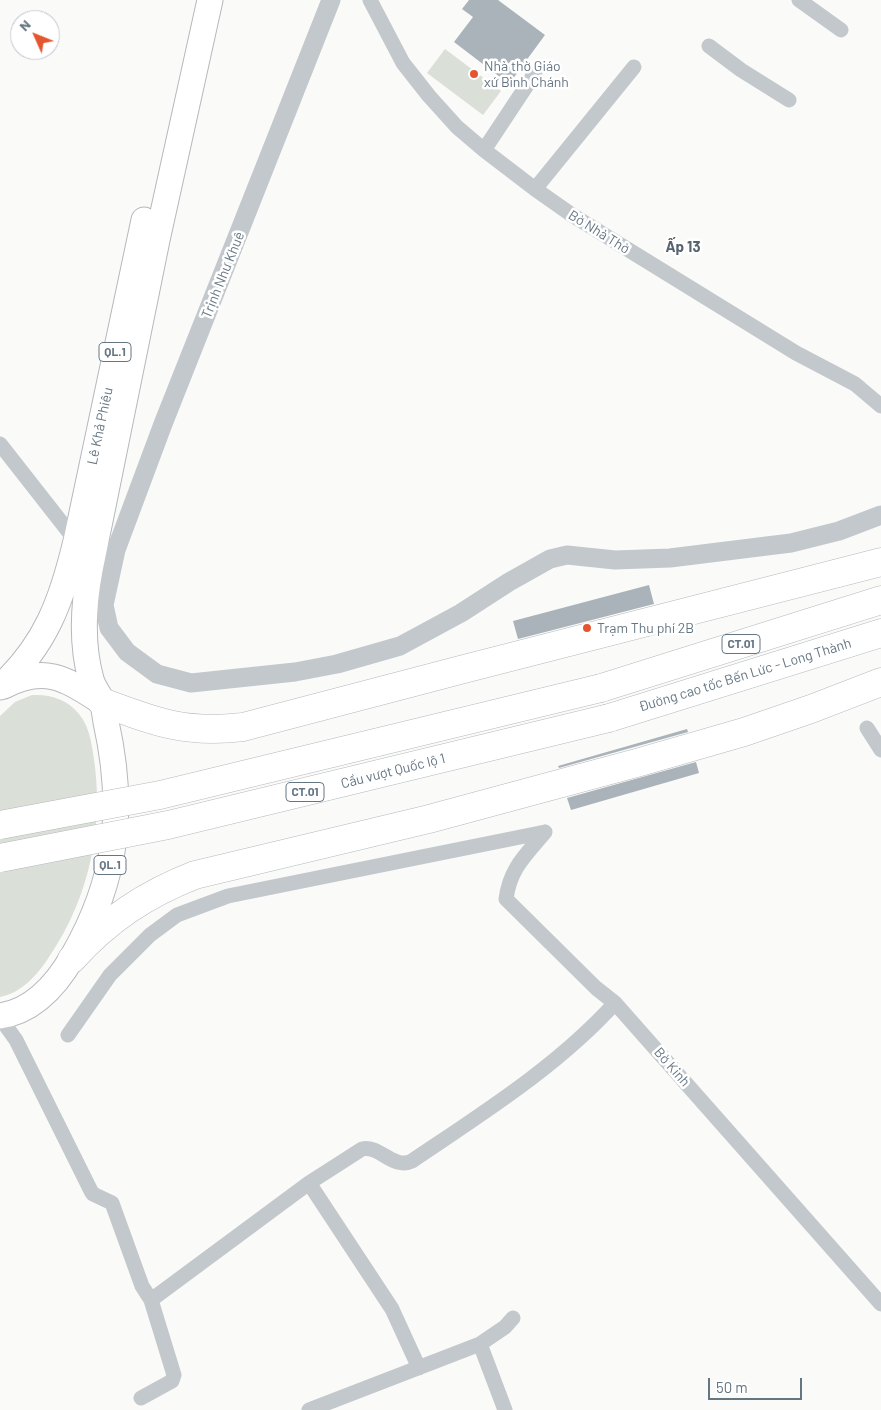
<!DOCTYPE html>
<meta charset="utf-8">
<style>
body{margin:0}
#map{position:relative;width:881px;height:1410px;overflow:hidden;background:#fafaf8;font-family:Barlow,sans-serif}
canvas{display:block}
.north{position:absolute;left:10px;top:10px;width:50px;height:50px;box-sizing:border-box;background:#fff;border:1px solid #c1c8cd;border-radius:50%;rotate:314deg;font-size:14px;font-weight:700;line-height:20px;text-align:center;color:#657683}
.north::after{content:'';display:block;margin:auto;width:18px;height:22px;background:#e4572e;clip-path:polygon(50% 0,100% 100%,50% 72%,0 100%)}
.scale{position:absolute;left:708px;top:1378px;width:94px;height:22px;box-sizing:border-box;border:2px solid #657683;border-top:0;padding-left:6px;font-size:15px;line-height:18px;white-space:nowrap;color:#657683;-webkit-text-stroke:4px #fff;paint-order:stroke}
</style>
<div id="map">
<canvas width="881" height="1410"></canvas>
<div class="north">N</div>
<div class="scale">50 m</div>
</div>
<script>
const c = document.querySelector('canvas').getContext('2d');
c.lineJoin = 'round';
function paint(path, color) { c.fillStyle = color; c.fill(path, 'evenodd'); }
function stroke(path, color, width, dash) { c.strokeStyle = color; c.lineWidth = width; c.lineCap = dash ? 'butt' : 'round'; c.setLineDash(dash || []); c.stroke(path); }
function write(font, color, halo, rows, align = 'center') {
  c.font = font + ' Barlow,sans-serif'; c.lineWidth = 5; c.setLineDash([]); c.textBaseline = 'middle'; c.strokeStyle = halo; c.fillStyle = color; for (const [text, x, y, turn = 0] of rows) {
    c.save(); c.translate(x, y); c.rotate((+turn || 0) * Math.PI / 180); c.textAlign = isNaN(turn) ? turn : align; if (halo) c.strokeText(text, 0, 0); c.fillText(text, 0, 0); c.restore();
  }
}
paint(new Path2D(`
 M 445,49 L 501,91 L 483,115 L 427,73 Z
 M 32,695 C 50,694 67,699 79,714 C 88,725 91,739 93,753 C 105,824 90,897 49,957 C 38,974 22,993 0,997 L 0,716 L 15,702 Z`), '#dadfd7');
paint(new Path2D(`
 M 469,0 L 498,0 L 545,35 L 509,84 L 454,42 L 473,17 L 462,9 Z
 M 649,585 L 654,604 L 518,639 L 513,621 Z
 M 687,729 L 688,732 L 559,768 L 558,766 Z
 M 696,762 L 699,773 L 571,810 L 567,798 Z`), '#aab3b9');
const trunk = new Path2D(`
 M 4,686 C 46,664 67,680 102,702
 M 0,687 C 46,645 62,600 76,541 L 144,220
 M 0,1016 C 34,1011 57,984 73,956 C 118,878 125,808 106,722 C 105,716 104,709 103,703 C 100,695 93,688 91,679 C 81,643 83,607 90,570 L 157,240 L 210,0`);
const motorway = new Path2D(`
 M 601,688 L 881,600
 M 102,702 C 155,722 186,734 243,727 L 464,669 L 881,562
 M 609,718 L 881,633
 M 72,959 C 107,920 146,894 195,875 L 429,819 L 640,762 L 744,732 L 811,709 L 881,682`);
stroke(trunk, '#b4b9bd', 27);
stroke(motorway, '#b4b9bd', 29);
stroke(new Path2D(`
 M 370,0 L 403,63 L 429,96 L 457,127 L 484,150 L 535,189 L 572,215 L 796,353 L 855,384 L 881,406
 M 799,0 L 841,30
 M 709,46 L 741,70 L 789,100
 M 484,150 L 535,73
 M 535,189 L 634,67
 M 0,444 L 76,541
 M 867,728 L 881,750
 M 545,832 C 526,855 510,868 506,899 L 596,988 L 615,1003 L 881,1304
 M 6,1026 L 16,1040 L 91,1191 L 93,1194 L 112,1203 L 142,1286 L 151,1300 L 309,1183 L 362,1149 C 380,1145 393,1170 412,1161 C 483,1113 558,1066 615,1003
 M 68,1035 L 110,975 L 150,935 L 177,915 L 228,896 L 545,832
 M 309,1183 L 392,1309 L 419,1368
 M 480,1344 L 505,1410
 M 141,1398 L 172,1381 L 174,1375 L 151,1300
 M 309,1410 L 480,1344 L 505,1327 L 513,1318`), '#c3c8cc', 15);
stroke(new Path2D(`
 M 331,0 L 163,424 L 116,550 L 104,605 L 109,628 L 127,652 L 157,674 L 191,683 L 295,672 L 337,664 L 400,646 L 461,613 L 509,582 L 550,559 L 567,555 L 615,560 L 670,558 L 791,543 L 839,531 L 881,515`), '#c3c8cc', 19);
stroke(trunk, '#fff', 25);
stroke(motorway, '#fff', 28);
const motorwayBridge = new Path2D(`
 M 0,825 L 160,795 L 601,688
 M 0,858 L 168,825 L 609,718`);
stroke(motorwayBridge, '#b4b9bd', 29, []);
stroke(motorwayBridge, '#fff', 28);
for (const [x, y, r, color] of [
 [474,74,5,"#e4572e"],
 [587,628,5,"#e4572e"]
]) { const dot = new Path2D(); dot.arc(x, y, r, 0, 2 * Math.PI); c.fillStyle = color; c.fill(dot); stroke(dot, '#fff', 2); }
for (const [x, y, w] of [
 [115,352,32],
 [741,644,38],
 [305,792,38],
 [110,865,32]
]) { const box = new Path2D(); box.roundRect(x - w / 2, y - 9.5, w, 19, 4); c.fillStyle = '#fff'; c.fill(box); stroke(box, '#657683', 1); }
write('bold 12px', '#657683', null, [
 ["QL.1",115,352],
 ["CT.01",741,644],
 ["CT.01",305,792],
 ["QL.1",110,865]
]);
write('14px', '#657683', '#fff', [
 ["Nhà thờ Giáo",484,66],
 ["xứ Bình Chánh",484,82],
 ["Trạm Thu phí 2B",597,628]
], 'left');
write('14px', '#657683', '#fff', [
 ["Bờ Nhà Thờ",599,232,32],
 ["Trịnh Như Khuê",223,275,-68],
 ["Lê Khả Phiêu",100,426,-78],
 ["Đường cao tốc Bến Lức - Long Thành",745,675,-17],
 ["Cầu vượt Quốc lộ 1",393,771,-14],
 ["Bờ Kinh",672,1067,49]
]);
write('bold 15px', '#57646e', '#fff', [
 ["Ấp 13",683,247]
]);
</script>
